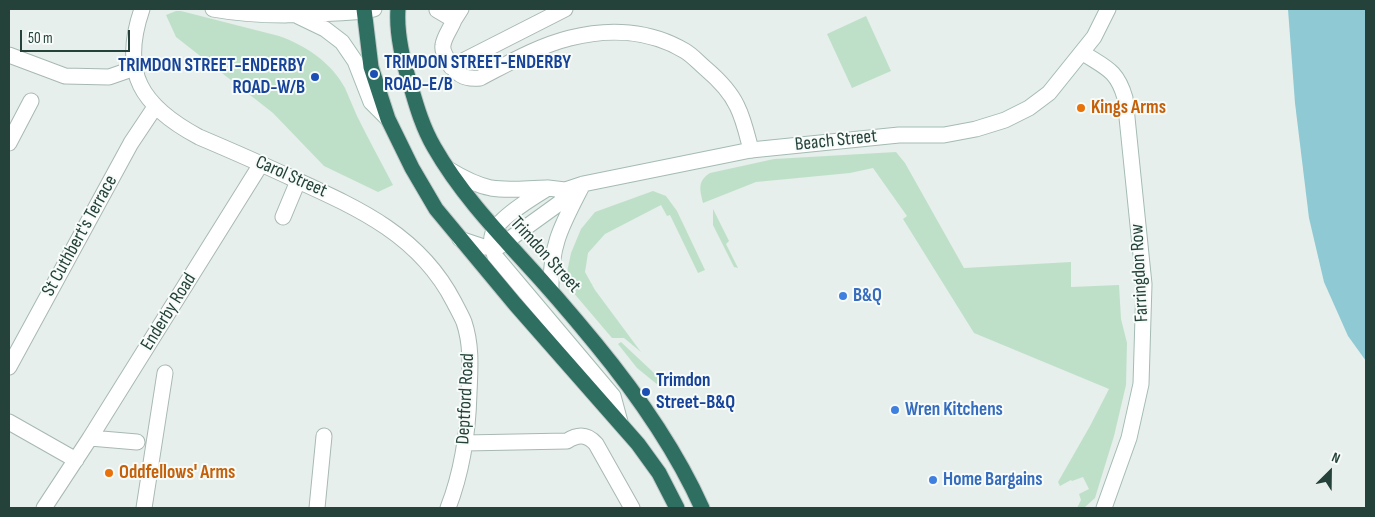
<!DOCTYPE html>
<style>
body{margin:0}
#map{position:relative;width:1375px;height:517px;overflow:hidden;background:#e6efeb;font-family:"Sofia Sans Condensed",sans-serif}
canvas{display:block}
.frame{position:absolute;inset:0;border:10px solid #24423a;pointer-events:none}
.north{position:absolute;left:1305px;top:447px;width:50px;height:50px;-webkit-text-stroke:4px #f7fbf9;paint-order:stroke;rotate:23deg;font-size:14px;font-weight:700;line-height:20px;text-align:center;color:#24423a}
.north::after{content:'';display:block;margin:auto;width:18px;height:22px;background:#24423a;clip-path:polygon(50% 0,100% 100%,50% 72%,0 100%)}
.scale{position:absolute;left:20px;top:30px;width:110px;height:22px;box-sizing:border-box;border:2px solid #24423a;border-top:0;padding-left:6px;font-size:15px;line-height:18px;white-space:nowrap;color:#24423a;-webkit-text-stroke:4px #f7fbf9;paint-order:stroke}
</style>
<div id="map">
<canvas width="1375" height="517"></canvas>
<div class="frame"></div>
<div class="north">N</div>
<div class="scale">50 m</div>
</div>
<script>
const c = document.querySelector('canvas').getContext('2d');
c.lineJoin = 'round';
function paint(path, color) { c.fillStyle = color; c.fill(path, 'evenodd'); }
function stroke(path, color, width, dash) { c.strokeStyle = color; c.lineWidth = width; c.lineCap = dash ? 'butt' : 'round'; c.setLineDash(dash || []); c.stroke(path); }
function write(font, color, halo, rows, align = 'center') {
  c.font = font + ' "Sofia Sans Condensed",sans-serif'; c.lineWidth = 4; c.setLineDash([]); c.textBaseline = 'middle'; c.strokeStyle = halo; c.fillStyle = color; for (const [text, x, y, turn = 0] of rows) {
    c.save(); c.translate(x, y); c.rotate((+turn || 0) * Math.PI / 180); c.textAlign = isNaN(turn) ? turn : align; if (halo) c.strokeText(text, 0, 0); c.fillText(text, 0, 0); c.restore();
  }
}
paint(new Path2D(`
 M 176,11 L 181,11 L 279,36 C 305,45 332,63 345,88 C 349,97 353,107 357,116 C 369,140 381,162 393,185 L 378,192 L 324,166 L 273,113 L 176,37 L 166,15 Z
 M 866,16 L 891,71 L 852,88 L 827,34 Z
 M 896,152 L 905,163 L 964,268 L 1071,262 L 1071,287 L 1119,285 L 1121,319 L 1127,343 L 1126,385 L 1114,436 L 1095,498 L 1084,508 L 1077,508 L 1081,500 L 1079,494 L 1089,489 L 1083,477 L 1072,481 L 1071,480 L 1060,486 L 1058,482 L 1090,426 L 1109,389 L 974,333 L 903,219 L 907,216 L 873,168 L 850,173 L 756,182 L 703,203 C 700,190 697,181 710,173 L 774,159 Z
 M 653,191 L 666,196 L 677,211 L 705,270 L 698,273 L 670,215 L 667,216 L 661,205 L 605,234 L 588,253 L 585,272 L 595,290 L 641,352 L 624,338 L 612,338 L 572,291 L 567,272 L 571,253 L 581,229 L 595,212 Z
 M 713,209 L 729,241 L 726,244 L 738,268 L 734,267 L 713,225 Z
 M 621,342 L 653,372 L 661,383 L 658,385 L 637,368 L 618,344 Z`), '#bfe0c8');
paint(new Path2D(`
 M 1288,9 L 1366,9 L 1366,361 L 1348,336 L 1324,282 L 1309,218 L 1295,103 Z`), '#8ec9d4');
const street = new Path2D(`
 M 142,9 C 120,73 141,106 199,137 C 232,151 264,165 296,180 C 360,209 420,236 454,302 C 457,308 461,315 464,322 C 472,346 470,369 469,393 C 468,432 462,472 448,508
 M 437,10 L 454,20 L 461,9
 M 454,20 C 451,28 444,37 443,45 C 442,51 445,55 448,60 C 455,74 464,80 480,78 C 509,63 538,46 570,38 C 609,28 650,30 685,51 C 692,55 699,63 705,68 C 718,79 730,91 737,106 C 744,120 747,135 751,150
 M 9,55 L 65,76 L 109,77 L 135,68
 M 451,67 L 565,9
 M 9,143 L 31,101
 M 283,217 L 298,181
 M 9,367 L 131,143 L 155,107
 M 9,422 L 76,460
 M 90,438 L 137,442
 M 465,443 L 567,441 C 578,434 587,434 596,444 L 632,508
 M 44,508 L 90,438 L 261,164
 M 144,508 L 165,373
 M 317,508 L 324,436`);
const secondary = new Path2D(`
 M 213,9 C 262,18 314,15 364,11 L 374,9
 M 298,16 L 325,29 L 342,42 L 355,61 L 371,102 L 388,119
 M 1083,53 C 1106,68 1117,70 1125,98 L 1144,284 L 1141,384 L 1129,438 L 1104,508
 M 448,169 C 461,177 476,185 491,188 C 509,191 529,188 547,188
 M 460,239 L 484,247 L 500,246 L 561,202 L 565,190
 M 551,291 C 550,244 562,225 583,184
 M 620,422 L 613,396 L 495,256 C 492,248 490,241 493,233 C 498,218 535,196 548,188 L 565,190 L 583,184 L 751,150 L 899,135 L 944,135 L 976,129 L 1005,120 L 1029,108 L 1049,93 L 1094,37 L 1108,9`);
const highway = new Path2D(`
 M 364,9 L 371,67 L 388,119 L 412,168 L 436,209 L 515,304 L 638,444 L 659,473 L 677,508
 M 398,9 C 396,35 403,62 411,87 C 417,108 423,128 434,147 C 458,189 490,224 523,260 C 548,287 572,315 595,343 C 637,394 675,448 702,508`);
stroke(street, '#a8b8b2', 17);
stroke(secondary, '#a4bbb3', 17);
stroke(highway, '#c2cac8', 17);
stroke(street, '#fff', 15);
stroke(secondary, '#fff', 15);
stroke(highway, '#2f6f62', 15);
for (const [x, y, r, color] of [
 [374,74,5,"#1a4fb4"],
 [315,77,5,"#1a4fb4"],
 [1081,108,5,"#e8710a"],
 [843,296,5,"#3f7fe0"],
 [646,392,5,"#1a4fb4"],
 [895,410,5,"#3f7fe0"],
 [109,473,5,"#e8710a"],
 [933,480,5,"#3f7fe0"]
]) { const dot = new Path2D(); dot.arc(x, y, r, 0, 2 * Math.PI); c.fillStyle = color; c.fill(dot); stroke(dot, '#f7fbf9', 2); }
write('bold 19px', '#164399', '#f7fbf9', [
 ["TRIMDON STREET-ENDERBY",384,63],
 ["ROAD-E/B",384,85],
 ["TRIMDON STREET-ENDERBY",305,66,"right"],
 ["ROAD-W/B",305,88,"right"],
 ["Trimdon",656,381],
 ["Street-B&Q",656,403]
], 'left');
write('bold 19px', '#c56008', '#f7fbf9', [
 ["Kings Arms",1091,108],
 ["Oddfellows' Arms",119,473]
], 'left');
write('19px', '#24423a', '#f7fbf9', [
 ["Beach Street",836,141,-6],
 ["Carol Street",291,177,24],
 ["St Cuthbert's Terrace",80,236,-61],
 ["Trimdon Street",545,255,48],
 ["Farringdon Row",1140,273,-93],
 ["Enderby Road",169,312,-58],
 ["Deptford Road",466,399,-87]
]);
write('bold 19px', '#366cbe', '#f7fbf9', [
 ["B&Q",853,296],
 ["Wren Kitchens",905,410],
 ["Home Bargains",943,480]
], 'left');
</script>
